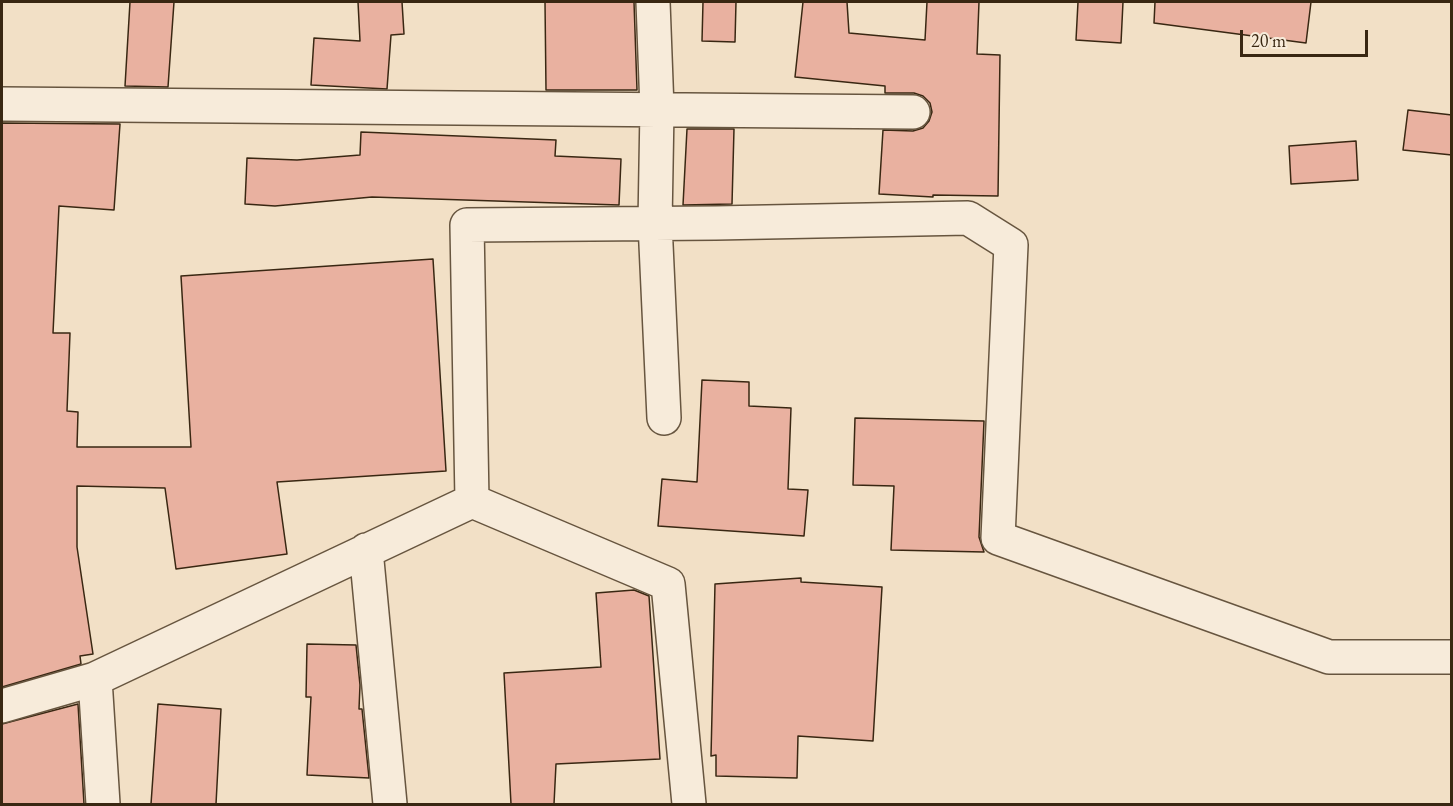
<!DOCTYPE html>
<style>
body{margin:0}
#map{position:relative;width:1453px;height:806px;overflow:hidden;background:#f2e0c6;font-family:"EB Garamond",serif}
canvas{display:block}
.frame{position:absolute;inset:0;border:3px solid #392712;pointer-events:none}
.scale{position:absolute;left:1240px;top:30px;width:128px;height:27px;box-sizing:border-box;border:3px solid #392712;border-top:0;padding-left:8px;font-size:18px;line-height:21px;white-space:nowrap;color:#392712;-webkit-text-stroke:4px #f7ebda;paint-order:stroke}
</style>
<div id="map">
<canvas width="1453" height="806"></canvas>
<div class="frame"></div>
<div class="scale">20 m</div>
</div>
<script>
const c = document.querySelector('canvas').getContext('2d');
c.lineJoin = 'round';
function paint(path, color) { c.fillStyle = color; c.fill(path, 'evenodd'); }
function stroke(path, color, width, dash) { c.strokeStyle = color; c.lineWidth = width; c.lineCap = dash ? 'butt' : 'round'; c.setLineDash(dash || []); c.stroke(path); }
const building = new Path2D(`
 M 130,2 L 174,2 L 168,87 L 125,86 Z
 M 358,2 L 402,2 L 404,34 L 391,35 L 387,89 L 311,85 L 314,38 L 360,41 Z
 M 545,2 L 634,2 L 637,90 L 546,90 Z
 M 703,2 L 736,2 L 735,42 L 702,41 Z
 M 803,2 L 847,2 L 849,33 L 925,40 L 927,2 L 979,2 L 977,54 L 1000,55 L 998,196 L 933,195 L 933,197 L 879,194 L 883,130 L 913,131 L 923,128 L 929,121 L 932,112 L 930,103 L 923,96 L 914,93 L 885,93 L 885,86 L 795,77 Z
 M 1078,2 L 1123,2 L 1121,43 L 1076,40 Z
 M 1155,2 L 1311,2 L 1306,43 L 1154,23 Z
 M 1408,110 L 1452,115 L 1452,155 L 1403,150 Z
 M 2,123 L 120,124 L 114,210 L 59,206 L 53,333 L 70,333 L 67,411 L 78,412 L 77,447 L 191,447 L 181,276 L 433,259 L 446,471 L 277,482 L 287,554 L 176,569 L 165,488 L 77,486 L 77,547 L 93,654 L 80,656 L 81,664 L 2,687 Z
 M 687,129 L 734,129 L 732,204 L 683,205 Z
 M 361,132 L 556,140 L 555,156 L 621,159 L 619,205 L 372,197 L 275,206 L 245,204 L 247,158 L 297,160 L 360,155 Z
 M 1356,141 L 1358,180 L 1291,184 L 1289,146 Z
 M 702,380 L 749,382 L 749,406 L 791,408 L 788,489 L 808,490 L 804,536 L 658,526 L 662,479 L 697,482 Z
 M 855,418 L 984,421 L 979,537 L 984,552 L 891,550 L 894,486 L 853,485 Z
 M 801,578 L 801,582 L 882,587 L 873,741 L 798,736 L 797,778 L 716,776 L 716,755 L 711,756 L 715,584 Z
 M 634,590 L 649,596 L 660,759 L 556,764 L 554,804 L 511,804 L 504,673 L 601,667 L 596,593 Z
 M 307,644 L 356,645 L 360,685 L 359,709 L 362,709 L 369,778 L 307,775 L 311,697 L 306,697 Z
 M 78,704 L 84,804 L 2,804 L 2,724 Z
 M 158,704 L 221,709 L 216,804 L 151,804 Z`);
paint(building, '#e9b1a0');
stroke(building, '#392712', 1.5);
const minor = new Path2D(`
 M 653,2 L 657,109 L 655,223 L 664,418
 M 2,104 L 913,112
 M 472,501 L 668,584 L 689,804
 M 366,550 L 390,804
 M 95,679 L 103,804
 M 2,706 L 95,679 L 472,501 L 467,225 L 716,223 L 968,218 L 1011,245 L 998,538 L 1329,657 L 1452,657`);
stroke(minor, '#67553f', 36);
stroke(minor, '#f7ebda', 33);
</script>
